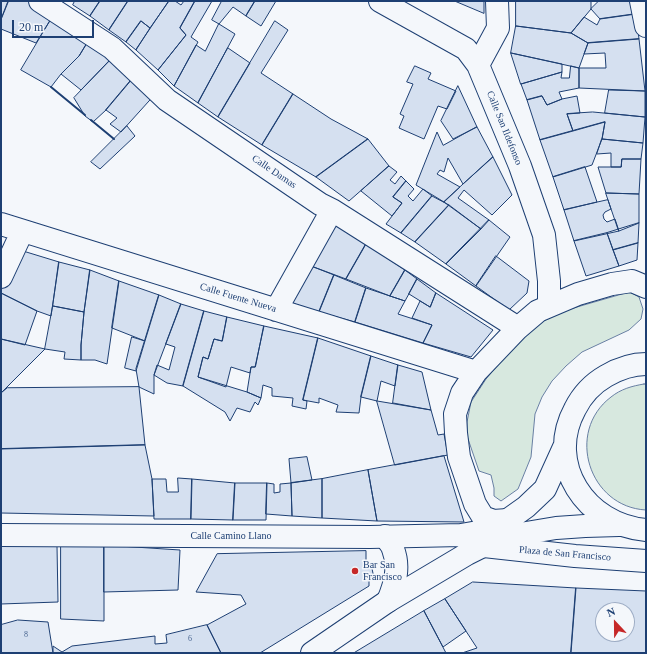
<!DOCTYPE html>
<style>
body{margin:0}
#map{position:relative;width:647px;height:654px;overflow:hidden;background:#f4f7fb;font-family:"Times New Roman",serif}
canvas{display:block}
.frame{position:absolute;inset:0;border:2px solid #1d3f73;pointer-events:none}
.north{position:absolute;left:595px;top:602px;width:40px;height:40px;box-sizing:border-box;background:#f4f7fb;border:1px solid #9eadc5;border-radius:50%;rotate:338deg;font-size:11px;font-weight:700;line-height:16px;text-align:center;color:#1d3f73}
.north::after{content:'';display:block;margin:auto;width:14px;height:18px;background:#c62828;clip-path:polygon(50% 0,100% 100%,50% 72%,0 100%)}
.scale{position:absolute;left:12px;top:20px;width:82px;height:18px;box-sizing:border-box;border:2px solid #1d3f73;border-top:0;padding-left:5px;font-size:12px;line-height:14px;white-space:nowrap;color:#1d3f73;-webkit-text-stroke:3px #f4f7fb;paint-order:stroke}
</style>
<div id="map">
<canvas width="647" height="654"></canvas>
<div class="frame"></div>
<div class="north">N</div>
<div class="scale">20 m</div>
</div>
<script>
const c = document.querySelector('canvas').getContext('2d');
c.lineJoin = 'round';
function paint(path, color) { c.fillStyle = color; c.fill(path, 'evenodd'); }
function stroke(path, color, width, dash) { c.strokeStyle = color; c.lineWidth = width; c.lineCap = dash ? 'butt' : 'round'; c.setLineDash(dash || []); c.stroke(path); }
function write(font, color, halo, rows, align = 'center') {
  c.font = font + ' "Times New Roman",serif'; c.lineWidth = 3; c.setLineDash([]); c.textBaseline = 'middle'; c.strokeStyle = halo; c.fillStyle = color; for (const [text, x, y, turn = 0] of rows) {
    c.save(); c.translate(x, y); c.rotate((+turn || 0) * Math.PI / 180); c.textAlign = isNaN(turn) ? turn : align; if (halo) c.strokeText(text, 0, 0); c.fillText(text, 0, 0); c.restore();
  }
}
const green = new Path2D(`
 M 630,292 L 639,297 L 643,309 L 641,319 L 629,330 L 582,352 L 566,366 L 552,381 L 542,397 L 535,414 L 531,457 L 518,489 L 501,501 L 494,496 L 494,488 L 491,475 L 479,471 L 467,436 L 467,422 L 471,402 L 486,379 L 511,349 L 540,323 L 560,312 Z
 M 644,384 L 646,384 L 646,510 C 589,507 565,432 611,397 C 621,389 632,386 644,384 Z`);
paint(green, '#d7e8df');
stroke(green, '#687fa3', 1);
const building = new Path2D(`
 M 1,1 L 8,1 L 1,19 Z
 M 9,1 L 37,1 L 56,11 L 36,43 L 1,29 L 1,20 Z
 M 75,1 L 100,1 L 90,16 L 73,5 Z
 M 100,1 L 128,1 L 109,30 L 90,16 Z
 M 128,1 L 169,1 L 150,28 L 141,21 L 126,42 L 109,30 Z
 M 169,1 L 175,1 L 181,5 L 184,1 L 195,1 L 180,28 L 186,35 L 158,70 L 136,50 Z
 M 195,1 L 212,1 L 191,37 L 198,42 L 174,86 L 158,70 L 186,35 L 180,28 Z
 M 222,1 L 255,1 L 246,16 L 233,7 L 219,24 L 212,20 Z
 M 255,1 L 276,1 L 261,26 L 246,16 Z
 M 455,1 L 484,1 L 484,13 Z
 M 516,1 L 591,1 L 591,9 L 571,33 L 516,26 Z
 M 599,1 L 634,1 L 636,14 L 600,19 L 591,9 Z
 M 56,11 L 92,35 L 79,56 L 61,74 L 51,87 L 21,70 Z
 M 636,14 L 639,39 L 588,43 L 571,33 L 584,17 L 597,25 L 600,19 Z
 M 141,21 L 150,28 L 136,50 L 126,42 Z
 M 275,21 L 288,30 L 261,73 L 293,94 L 262,145 L 218,117 Z
 M 219,24 L 235,34 L 198,103 L 174,86 L 196,45 L 205,51 Z
 M 516,26 L 571,33 L 588,43 L 579,68 L 511,53 Z
 M 92,35 L 117,53 L 81,90 L 61,74 L 79,56 Z
 M 639,39 L 645,91 L 579,88 L 579,68 L 606,68 L 605,53 L 584,54 L 588,43 Z
 M 228,48 L 250,63 L 218,117 L 198,103 Z
 M 117,53 L 138,72 L 106,110 L 93,122 L 85,116 L 74,98 Z
 M 511,53 L 562,64 L 562,72 L 521,84 Z
 M 415,66 L 431,73 L 428,79 L 456,91 L 447,109 L 438,106 L 424,139 L 399,128 L 404,116 L 400,114 L 413,84 L 407,82 Z
 M 571,66 L 579,68 L 579,88 L 559,92 L 562,99 L 547,105 L 542,96 L 527,100 L 521,84 L 562,72 L 561,78 L 569,78 Z
 M 138,72 L 158,91 L 121,132 L 110,124 L 117,118 L 106,110 Z
 M 458,86 L 477,127 L 453,139 L 441,121 Z
 M 609,90 L 645,91 L 645,117 L 605,113 Z
 M 293,94 L 331,119 L 368,139 L 316,177 L 262,145 Z
 M 542,96 L 547,105 L 562,99 L 577,96 L 580,113 L 567,114 L 573,131 L 540,140 L 527,100 Z
 M 593,112 L 645,117 L 643,143 L 602,139 L 605,122 L 573,131 L 567,114 Z
 M 605,122 L 602,139 L 592,165 L 553,177 L 540,140 Z
 M 127,126 L 135,136 L 100,169 L 91,162 Z
 M 477,127 L 493,157 L 463,184 L 448,158 L 444,172 L 440,170 L 437,174 L 460,187 L 444,202 L 416,185 L 437,132 L 443,145 Z
 M 368,139 L 389,166 L 349,201 L 316,177 Z
 M 602,139 L 643,143 L 641,159 L 622,159 L 621,167 L 611,167 L 611,153 L 597,154 Z
 M 493,157 L 512,195 L 492,215 L 464,190 L 458,198 L 489,220 L 481,229 L 444,202 Z
 M 622,159 L 641,159 L 639,194 L 606,193 L 598,167 L 621,167 Z
 M 389,166 L 397,172 L 390,180 L 395,184 L 401,176 L 406,181 L 393,197 L 402,203 L 392,216 L 361,191 Z
 M 585,167 L 597,202 L 564,210 L 553,177 Z
 M 406,181 L 414,189 L 408,196 L 413,201 L 423,189 L 432,196 L 401,233 L 386,224 L 402,203 L 393,197 Z
 M 606,193 L 639,194 L 639,223 L 619,231 Z
 M 432,196 L 449,205 L 415,242 L 401,233 Z
 M 608,200 L 611,209 L 605,212 L 603,215 L 604,219 L 607,222 L 615,219 L 619,231 L 574,241 L 564,210 Z
 M 449,205 L 481,229 L 446,264 L 415,242 Z
 M 489,220 L 510,237 L 476,286 L 446,264 Z
 M 334,223 L 366,244 L 346,279 L 311,266 Z
 M 639,223 L 638,243 L 613,250 L 607,233 Z
 M 607,233 L 619,266 L 586,276 L 574,241 Z
 M 638,243 L 637,260 L 619,266 L 613,250 Z
 M 366,244 L 405,270 L 390,296 L 346,279 Z
 M 23,251 L 59,262 L 51,316 L 37,311 L 1,293 L 1,287 Z
 M 496,256 L 529,281 L 527,293 L 509,310 L 476,286 Z
 M 59,262 L 90,270 L 84,312 L 53,306 Z
 M 311,266 L 334,275 L 319,312 L 292,303 Z
 M 90,270 L 119,281 L 107,364 L 95,360 L 81,360 L 81,345 L 84,312 Z
 M 405,270 L 417,279 L 405,301 L 390,296 Z
 M 334,275 L 366,288 L 355,322 L 319,312 Z
 M 417,279 L 436,293 L 430,307 L 409,294 Z
 M 119,281 L 159,295 L 145,341 L 112,328 Z
 M 366,288 L 405,301 L 398,314 L 432,325 L 423,343 L 355,322 Z
 M 1,293 L 37,311 L 25,345 L 1,339 Z
 M 436,293 L 493,330 L 471,357 L 423,343 L 432,325 L 412,318 L 420,301 L 430,307 Z
 M 159,295 L 181,304 L 154,375 L 154,394 L 139,387 L 136,369 Z
 M 181,304 L 204,311 L 183,386 L 167,383 L 154,375 L 157,365 L 169,370 L 175,347 L 166,344 Z
 M 53,306 L 84,312 L 81,345 L 81,360 L 64,359 L 65,352 L 45,349 Z
 M 204,311 L 227,317 L 222,341 L 214,339 L 208,359 L 203,357 L 198,377 L 247,392 L 261,398 L 258,405 L 255,402 L 250,412 L 237,408 L 230,421 L 225,412 L 183,386 Z
 M 227,317 L 264,326 L 255,367 L 251,367 L 250,373 L 231,367 L 226,387 L 198,377 L 203,357 L 208,359 L 214,339 L 222,341 Z
 M 264,326 L 318,338 L 303,400 L 307,401 L 306,409 L 292,406 L 293,398 L 272,396 L 272,388 L 263,385 L 261,398 L 247,392 L 251,367 L 255,367 Z
 M 132,337 L 145,341 L 136,371 L 125,368 Z
 M 318,338 L 371,356 L 361,397 L 359,413 L 336,412 L 338,405 L 319,398 L 319,403 L 303,400 Z
 M 1,339 L 45,349 L 1,393 Z
 M 371,356 L 398,365 L 395,386 L 381,381 L 377,401 L 361,397 Z
 M 398,365 L 422,372 L 431,410 L 393,403 Z
 M 139,387 L 145,445 L 1,449 L 1,393 L 7,388 Z
 M 377,401 L 431,410 L 438,435 L 444,434 L 448,455 L 395,465 Z
 M 145,445 L 152,479 L 154,516 L 1,513 L 1,449 Z
 M 444,456 L 464,522 L 377,521 L 368,470 Z
 M 307,457 L 312,480 L 291,483 L 289,459 Z
 M 368,470 L 377,521 L 322,518 L 322,479 Z
 M 178,478 L 192,479 L 191,519 L 154,519 L 152,479 L 166,479 L 167,492 L 178,492 Z
 M 192,479 L 235,483 L 233,520 L 191,519 Z
 M 322,479 L 322,518 L 292,516 L 291,483 Z
 M 235,483 L 267,483 L 266,520 L 233,520 Z
 M 267,483 L 274,484 L 274,493 L 280,492 L 280,484 L 291,483 L 292,516 L 266,514 Z
 M 61,536 L 104,536 L 104,621 L 61,619 Z
 M 1,545 L 57,546 L 58,602 L 1,604 Z
 M 104,545 L 180,550 L 178,590 L 104,592 Z
 M 366,551 L 366,561 L 371,564 L 374,578 L 369,581 L 369,586 L 260,653 L 221,653 L 207,625 L 246,604 L 241,595 L 196,592 L 217,554 Z
 M 473,582 L 576,588 L 571,653 L 462,653 L 477,648 L 445,599 Z
 M 576,588 L 646,591 L 646,653 L 571,653 ZM 603,610 L 627,610 L 627,634 L 603,634 Z
 M 445,599 L 466,631 L 443,647 L 424,611 Z
 M 424,611 L 446,653 L 354,653 Z
 M 18,620 L 48,622 L 53,653 L 1,653 L 1,625 Z
 M 207,625 L 221,653 L 53,653 L 53,646 L 62,652 L 72,646 L 155,636 L 155,644 L 167,643 L 166,635 Z`);
paint(building, '#d5e0f0');
stroke(building, '#1d3f73', 1);
const minor = new Path2D(`
 M 40,1 L 112,48 L 167,100 L 320,204 L 332,210 L 518,328
 M 380,1 L 466,49 L 478,65 L 520,166 L 544,235 L 549,281 L 549,306
 M 641,1 L 646,26
 M 478,65 L 498,28 L 497,1
 M 1,224 L 476,372
 M 1,277 L 22,232
 M 276,310 L 332,210
 M 508,520 L 493,521 L 483,517 L 475,504 L 459,457 L 456,433 L 455,414 L 462,393 L 476,372 L 518,328 L 538,311 L 578,294 L 612,284 L 632,281 L 646,287
 M 385,536 C 387,540 392,545 393,549 C 400,567 395,584 388,601
 M 484,546 L 575,556 L 646,561`);
const major = new Path2D(`
 M 646,364 C 632,364 618,369 606,376 C 592,384 582,395 575,409 C 545,464 586,525 646,530
 M 1,535 L 370,537 L 461,535 L 495,529 L 526,507 L 545,489 L 565,445
 M 312,653 L 388,601 L 467,554 L 483,546 L 505,541 L 526,533 L 556,528 L 585,526 L 619,525`);
stroke(minor, '#1d3f73', 24);
stroke(major, '#1d3f73', 24);
stroke(minor, '#f4f7fb', 22);
stroke(major, '#f4f7fb', 22);
stroke(new Path2D(`
 M 51,87 L 85,115
 M 91,120 L 114,139`), '#1d3f73', 2);
for (const [x, y, r, color] of [
 [355,571,4,"#c62828"]
]) { const dot = new Path2D(); dot.arc(x, y, r, 0, 2 * Math.PI); c.fillStyle = color; c.fill(dot); stroke(dot, '#f4f7fb', 1.5); }
write('8px', '#4b6792', null, [
 ["8",26,635],
 ["6",190,639]
]);
write('10px', '#1d3f73', '#f4f7fb', [
 ["Calle San Ildefonso",504,128,68],
 ["Calle Damas",274,172,34],
 ["Calle Fuente Nueva",238,298,17],
 ["Calle Camino Llano",231,536],
 ["Plaza de San Francisco",565,554,5]
]);
write('10px', '#1d3f73', '#f4f7fb', [
 ["Bar San",363,565],
 ["Francisco",363,577]
], 'left');
</script>
